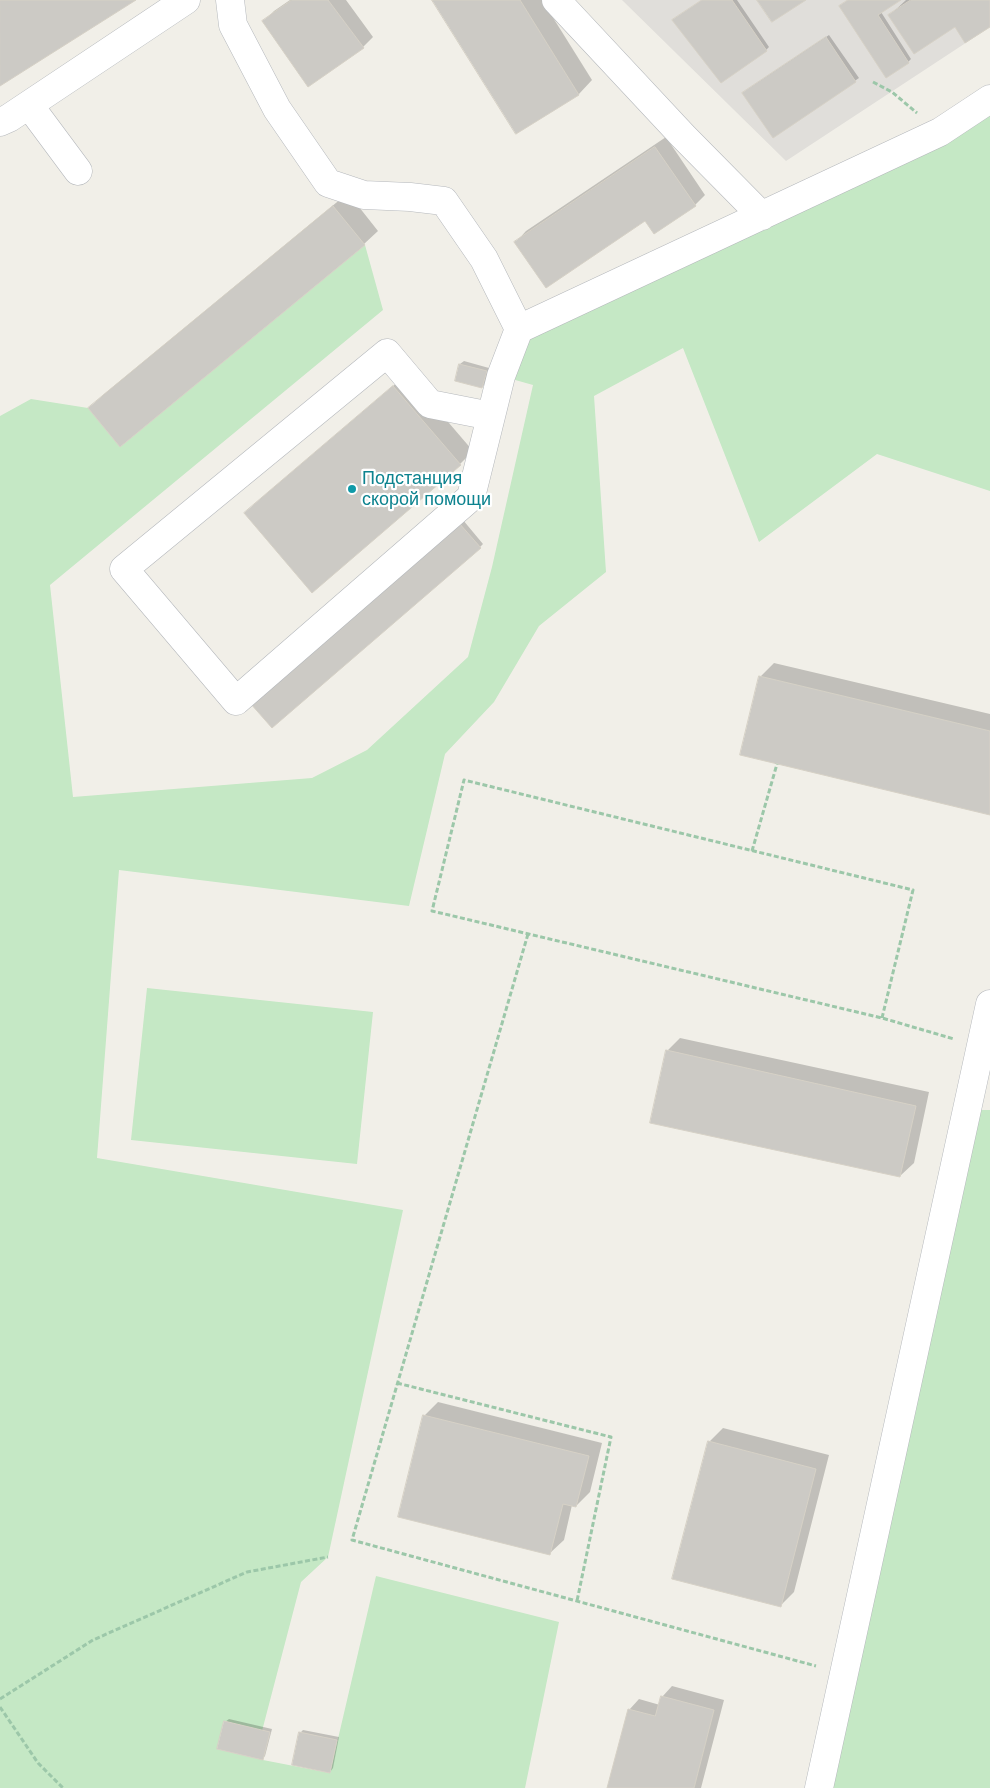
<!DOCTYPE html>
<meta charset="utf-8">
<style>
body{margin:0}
canvas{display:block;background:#f1efe8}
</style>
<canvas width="990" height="1788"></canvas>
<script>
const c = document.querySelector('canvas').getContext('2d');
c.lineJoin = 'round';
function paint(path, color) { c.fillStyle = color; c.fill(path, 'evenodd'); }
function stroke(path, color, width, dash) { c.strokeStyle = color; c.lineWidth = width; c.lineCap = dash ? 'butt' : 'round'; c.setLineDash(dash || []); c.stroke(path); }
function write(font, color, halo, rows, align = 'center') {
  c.font = font + ' Helvetica,sans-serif'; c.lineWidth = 4.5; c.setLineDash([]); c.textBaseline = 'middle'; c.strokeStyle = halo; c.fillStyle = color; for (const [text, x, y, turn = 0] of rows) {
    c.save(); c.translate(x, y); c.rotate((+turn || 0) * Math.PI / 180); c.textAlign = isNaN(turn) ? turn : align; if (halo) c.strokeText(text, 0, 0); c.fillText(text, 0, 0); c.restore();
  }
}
paint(new Path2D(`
 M 622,0 L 990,0 L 990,27 L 786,161 Z`), '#e0deda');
paint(new Path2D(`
 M 990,99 L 990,491 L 877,454 L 759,542 L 683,348 L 594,396 L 606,572 L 539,626 L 494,702 L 445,754 L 409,906 L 119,870 L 97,1158 L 403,1210 L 328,1557 L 301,1582 L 262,1731 L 224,1721 L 217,1749 L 263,1760 L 330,1773 L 376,1576 L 559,1622 L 525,1788 L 0,1788 L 0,416 L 31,399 L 88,408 L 120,447 L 365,245 L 383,310 L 50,585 L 73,797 L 312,778 L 367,750 L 468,657 L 492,567 L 533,385 L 501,376 L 519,329 Z
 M 147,988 L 373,1012 L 357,1164 L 131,1140 Z
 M 977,1110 L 990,1110 L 990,1788 L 828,1788 Z`), '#c5e8c5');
paint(new Path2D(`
 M 290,0 L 346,0 L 373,37 L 363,47 L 264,21 L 274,11 Z
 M 433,0 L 542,0 L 592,80 L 579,94 L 517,133 Z
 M 703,0 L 737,0 L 769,47 L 766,50 Z
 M 848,0 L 899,0 L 881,12 L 911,59 L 908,62 Z
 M 906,0 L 990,0 L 990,25 L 955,25 L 890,15 Z
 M 829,35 L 859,78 L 773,136 L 747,90 Z
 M 666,137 L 705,195 L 695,205 L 645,219 L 516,242 L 526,231 Z
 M 348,193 L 378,231 L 364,244 L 120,445 L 90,408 L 103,395 Z
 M 464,361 L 489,368 L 485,384 L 482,387 L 456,380 L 460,364 Z
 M 407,374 L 473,451 L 460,464 L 246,513 L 259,500 Z
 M 463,520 L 483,544 L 480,547 L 255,700 Z
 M 774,663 L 990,714 L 990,813 L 760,677 Z
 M 680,1038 L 929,1092 L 914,1163 L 900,1176 L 667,1051 Z
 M 438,1402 L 602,1443 L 590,1492 L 576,1506 L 572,1505 L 564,1540 L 550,1553 L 424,1416 Z
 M 723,1428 L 829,1455 L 794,1592 L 780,1606 L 709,1442 Z
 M 672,1686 L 724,1700 L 701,1788 L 608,1788 L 629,1710 L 639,1699 L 660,1705 L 662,1697 Z
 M 229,1719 L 272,1729 L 265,1756 L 262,1759 L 225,1722 Z
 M 303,1730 L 339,1737 L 333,1768 L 330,1772 L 300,1733 Z`), '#0003');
const building = new Path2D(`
 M 0,0 L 136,0 L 0,86 Z
 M 292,0 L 328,0 L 364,48 L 308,87 L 262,21 Z
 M 432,0 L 520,0 L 579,95 L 516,134 Z
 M 702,0 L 732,0 L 767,51 L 721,83 L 672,20 Z
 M 757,0 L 806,0 L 772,22 Z
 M 848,0 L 901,0 L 878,15 L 909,63 L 886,78 L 839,6 Z
 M 911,0 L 990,0 L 990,27 L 965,43 L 955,27 L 914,54 L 888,15 Z
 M 826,37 L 856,82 L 773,138 L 742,93 Z
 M 655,147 L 696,206 L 654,234 L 645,221 L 546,288 L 514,242 Z
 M 333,206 L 365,245 L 120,447 L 88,408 Z
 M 459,364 L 487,371 L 482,388 L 455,381 Z
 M 393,386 L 461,465 L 312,593 L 244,513 Z
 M 459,523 L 481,548 L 272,728 L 250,703 Z
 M 759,676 L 990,731 L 990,815 L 740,755 Z
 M 666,1050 L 916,1106 L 900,1177 L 650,1123 Z
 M 423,1415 L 589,1456 L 576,1507 L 563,1504 L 550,1555 L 398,1517 Z
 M 708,1441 L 816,1469 L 781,1607 L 672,1579 Z
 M 661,1696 L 714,1710 L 694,1788 L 607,1788 L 628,1709 L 655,1716 Z
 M 224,1721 L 270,1732 L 263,1760 L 217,1749 Z
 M 299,1732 L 337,1740 L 330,1773 L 292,1765 Z`);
paint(building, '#cccac5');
stroke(building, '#d6d1c6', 1);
const minor = new Path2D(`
 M 230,0 L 233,25 L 277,109 L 328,183 L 364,195 L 410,197 L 444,201 L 484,259 L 519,329 L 940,132 L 990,99
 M 556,0 L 683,136 L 762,216
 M 29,105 L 78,171
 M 0,122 L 9,118 L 186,0
 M 491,416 L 430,404 L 387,353 L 124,569 L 236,701 L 471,497 L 501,376 L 519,329
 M 819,1788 L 990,1004`);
stroke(minor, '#b5b8bc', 29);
stroke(new Path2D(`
 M 873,82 L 892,92 L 917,113
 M 752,851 L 777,764
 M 528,934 L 352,1540 L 816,1666
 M 882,1018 L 913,890 L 464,780 L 432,911 L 882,1018 L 954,1039
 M 397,1383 L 611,1437 L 577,1601
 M 0,1699 L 93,1640 L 247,1572 L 328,1557
 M 0,1707 L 38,1763 L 63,1788`), '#9cc7a9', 3, [5, 2.5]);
stroke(minor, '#fff', 28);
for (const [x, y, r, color] of [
 [352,489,5,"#0f9aa8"]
]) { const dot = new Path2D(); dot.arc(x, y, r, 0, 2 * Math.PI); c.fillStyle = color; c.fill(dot); stroke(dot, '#fff', 2); }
write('18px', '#0d838f', '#fff', [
 ["Подстанция",362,479],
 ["скорой помощи",362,500]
], 'left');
</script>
